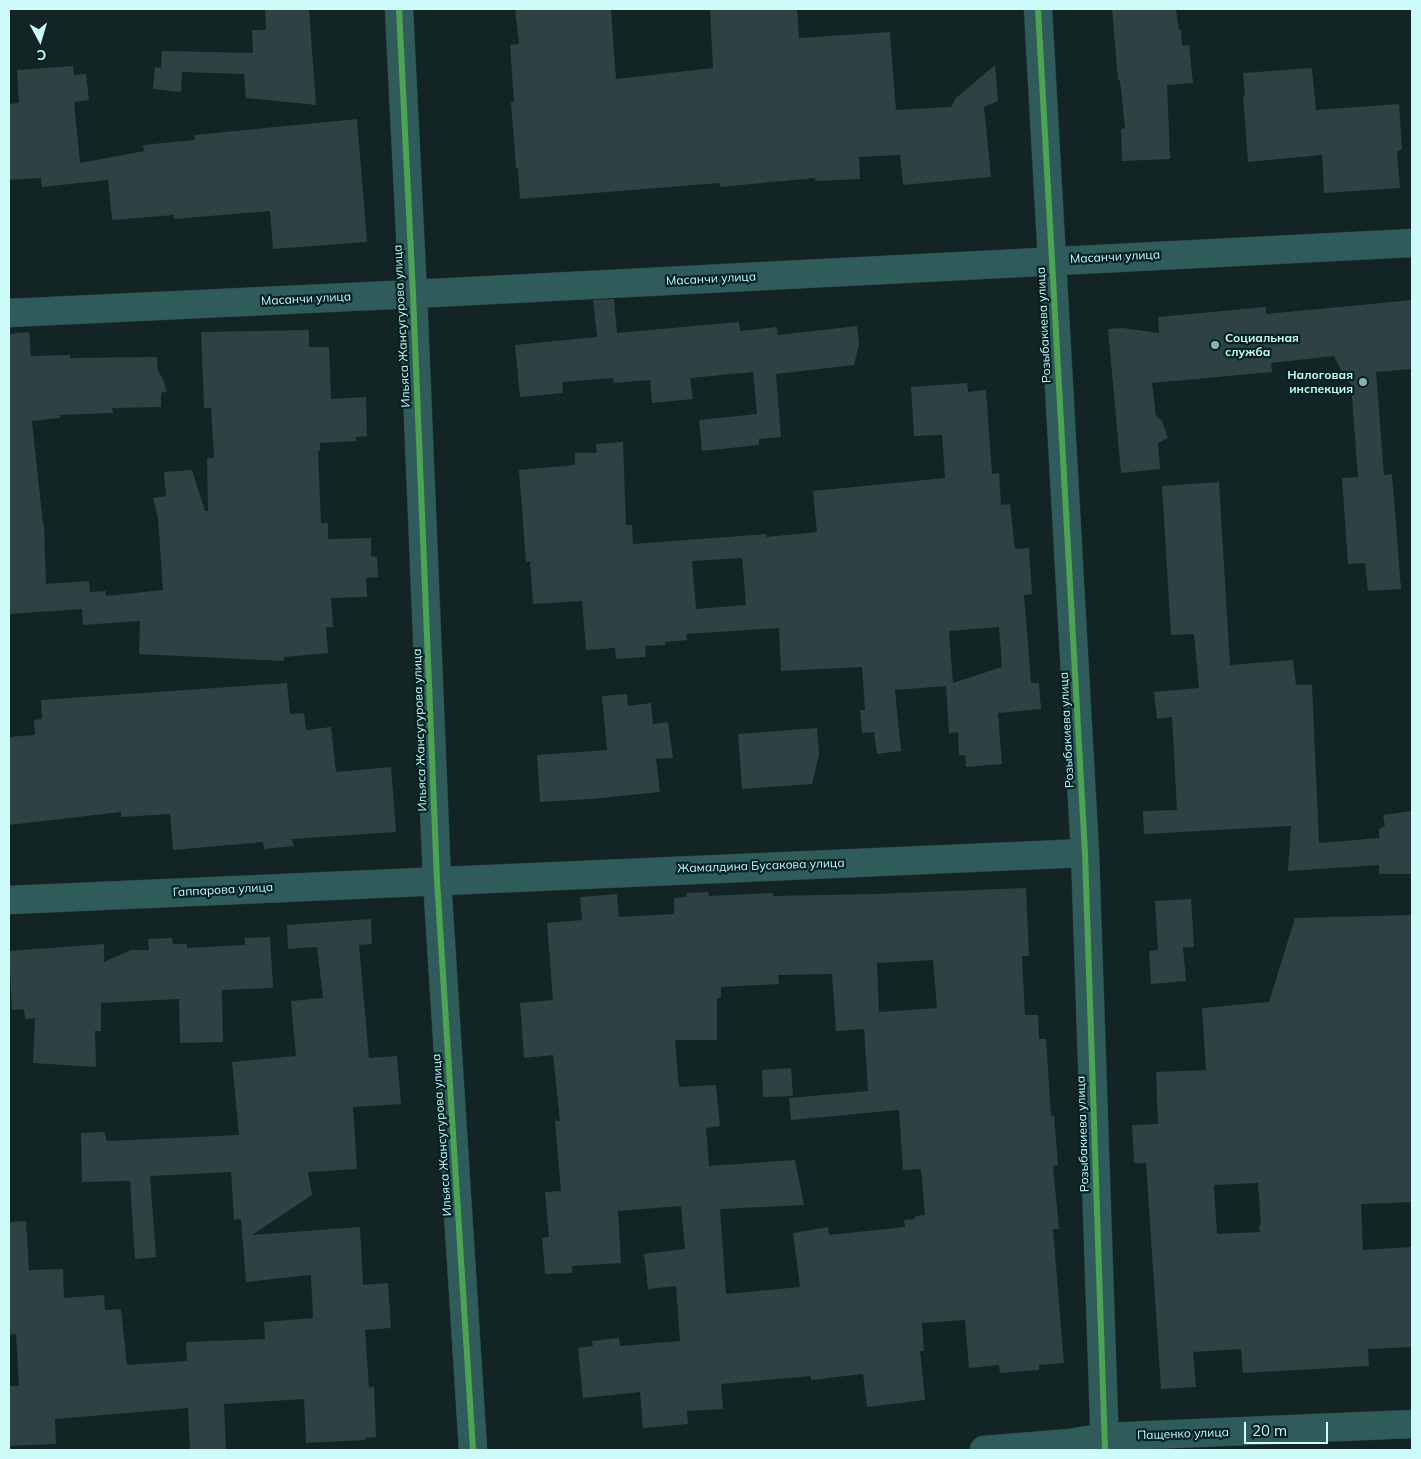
<!DOCTYPE html>
<meta charset="utf-8">
<style>
body{margin:0}
#map{position:relative;width:1421px;height:1459px;overflow:hidden;background:#122424;font-family:Mulish,sans-serif}
canvas{display:block}
.frame{position:absolute;inset:0;border:10px solid #ccfbfa;pointer-events:none}
.north{position:absolute;left:15px;top:15px;width:50px;height:50px;-webkit-text-stroke:4px #022;paint-order:stroke;rotate:174deg;font-size:14px;font-weight:700;line-height:20px;text-align:center;color:#ccfbfa}
.north::after{content:'';display:block;margin:auto;width:18px;height:22px;background:#ccfbfa;clip-path:polygon(50% 0,100% 100%,50% 72%,0 100%)}
.scale{position:absolute;left:1244px;top:1422px;width:84px;height:22px;box-sizing:border-box;border:2px solid #ccfbfa;border-top:0;padding-left:6px;font-size:15px;line-height:18px;white-space:nowrap;color:#ccfbfa;-webkit-text-stroke:4px #022;paint-order:stroke}
</style>
<div id="map">
<canvas width="1421" height="1459"></canvas>
<div class="frame"></div>
<div class="north">С</div>
<div class="scale">20 m</div>
</div>
<script>
const c = document.querySelector('canvas').getContext('2d');
c.lineJoin = 'round';
function paint(path, color) { c.fillStyle = color; c.fill(path, 'evenodd'); }
function stroke(path, color, width, dash) { c.strokeStyle = color; c.lineWidth = width; c.lineCap = dash ? 'butt' : 'round'; c.setLineDash(dash || []); c.stroke(path); }
function write(font, color, halo, rows, align = 'center') {
  c.font = font + ' Mulish,sans-serif'; c.lineWidth = 4.5; c.setLineDash([]); c.textBaseline = 'middle'; c.strokeStyle = halo; c.fillStyle = color; for (const [text, x, y, turn = 0] of rows) {
    c.save(); c.translate(x, y); c.rotate((+turn || 0) * Math.PI / 180); c.textAlign = isNaN(turn) ? turn : align; if (halo) c.strokeText(text, 0, 0); c.fillText(text, 0, 0); c.restore();
  }
}
paint(new Path2D(`
 M 265,9 L 309,9 L 316,105 L 246,98 L 244,74 L 182,72 L 181,92 L 153,89 L 155,67 L 161,68 L 162,51 L 253,53 L 252,30 L 266,30 Z
 M 515,9 L 611,9 L 616,79 L 713,68 L 710,9 L 797,9 L 799,38 L 890,32 L 896,110 L 951,107 L 956,98 L 995,65 L 998,101 L 984,107 L 991,177 L 903,185 L 900,155 L 859,157 L 860,179 L 816,181 L 814,178 L 720,187 L 719,183 L 520,199 L 518,168 L 516,168 L 511,102 L 514,102 L 510,45 L 519,44 Z
 M 1112,9 L 1176,9 L 1179,30 L 1181,29 L 1182,46 L 1189,45 L 1193,83 L 1167,85 L 1170,159 L 1122,161 L 1121,129 L 1125,128 L 1120,80 L 1118,80 Z
 M 73,66 L 74,75 L 86,74 L 89,100 L 74,102 L 80,163 L 144,151 L 143,145 L 195,140 L 194,135 L 357,119 L 367,242 L 273,249 L 270,211 L 174,219 L 174,215 L 112,220 L 108,180 L 42,187 L 41,178 L 9,180 L 9,104 L 19,103 L 17,70 Z
 M 1312,68 L 1316,110 L 1399,104 L 1402,149 L 1397,152 L 1400,188 L 1324,193 L 1322,155 L 1248,162 L 1243,96 L 1245,96 L 1243,73 Z
 M 614,299 L 617,333 L 739,322 L 740,331 L 777,327 L 778,335 L 857,326 L 859,344 L 854,365 L 776,374 L 781,437 L 759,439 L 759,445 L 702,451 L 699,420 L 757,414 L 753,372 L 690,378 L 693,399 L 652,403 L 650,380 L 614,383 L 613,378 L 562,382 L 563,393 L 520,397 L 515,345 L 597,337 L 593,300 Z
 M 1412,300 L 1412,369 L 1376,372 L 1384,475 L 1392,474 L 1401,589 L 1368,591 L 1365,563 L 1348,564 L 1342,478 L 1358,477 L 1351,384 L 1345,379 L 1334,356 L 1271,363 L 1272,372 L 1152,383 L 1156,416 L 1162,421 L 1168,438 L 1158,443 L 1160,469 L 1121,473 L 1108,329 L 1123,328 L 1159,333 L 1158,317 L 1266,307 L 1266,314 Z
 M 309,330 L 309,347 L 329,347 L 331,399 L 366,397 L 367,436 L 356,437 L 356,441 L 320,443 L 320,451 L 318,451 L 321,523 L 328,523 L 328,539 L 371,538 L 371,556 L 377,557 L 378,577 L 366,578 L 367,597 L 331,598 L 333,627 L 326,627 L 328,653 L 284,657 L 284,661 L 139,654 L 140,621 L 83,625 L 82,609 L 9,614 L 9,334 L 29,332 L 31,356 L 70,355 L 70,358 L 157,357 L 158,371 L 162,377 L 167,391 L 161,393 L 161,407 L 112,408 L 113,413 L 60,415 L 60,418 L 32,421 L 43,524 L 44,524 L 46,584 L 89,581 L 90,592 L 106,591 L 106,596 L 163,590 L 158,518 L 153,498 L 166,496 L 164,472 L 192,470 L 205,511 L 208,511 L 207,458 L 214,458 L 211,408 L 204,408 L 201,332 Z
 M 967,383 L 968,392 L 986,390 L 992,474 L 999,473 L 1001,505 L 1010,504 L 1015,549 L 1029,548 L 1032,594 L 1024,595 L 1031,683 L 1039,683 L 1041,709 L 998,713 L 1002,764 L 966,767 L 965,755 L 959,755 L 958,732 L 949,733 L 946,686 L 895,690 L 901,751 L 877,754 L 874,732 L 862,733 L 860,710 L 865,710 L 862,667 L 781,671 L 779,628 L 686,634 L 687,640 L 665,642 L 665,645 L 645,646 L 646,657 L 616,659 L 615,648 L 586,650 L 582,601 L 533,604 L 530,561 L 526,562 L 519,470 L 575,465 L 575,453 L 597,453 L 596,444 L 623,442 L 626,525 L 632,525 L 633,544 L 767,534 L 766,537 L 817,532 L 813,491 L 945,478 L 942,435 L 914,436 L 911,387 ZM 742,558 L 746,605 L 696,609 L 692,561 ZM 999,627 L 1002,667 L 953,683 L 949,631 Z
 M 1219,482 L 1230,665 L 1293,660 L 1296,685 L 1312,685 L 1319,843 L 1379,838 L 1379,829 L 1385,826 L 1383,815 L 1412,811 L 1412,874 L 1379,874 L 1379,865 L 1288,871 L 1291,826 L 1144,834 L 1143,811 L 1177,810 L 1172,717 L 1157,719 L 1154,692 L 1199,688 L 1194,634 L 1171,635 L 1162,486 Z
 M 287,683 L 290,714 L 304,713 L 306,730 L 331,727 L 336,772 L 391,767 L 396,832 L 292,839 L 294,846 L 264,849 L 263,842 L 173,850 L 170,814 L 121,817 L 121,812 L 9,825 L 9,737 L 35,735 L 34,720 L 42,719 L 41,700 Z
 M 627,694 L 628,706 L 651,703 L 653,724 L 668,722 L 673,758 L 656,759 L 660,792 L 591,799 L 540,802 L 537,755 L 607,750 L 602,696 Z
 M 817,728 L 819,755 L 812,784 L 742,789 L 738,734 Z
 M 1026,888 L 1029,956 L 1022,956 L 1025,1015 L 1038,1015 L 1039,1039 L 1046,1039 L 1051,1116 L 1054,1115 L 1058,1165 L 1053,1166 L 1059,1229 L 1053,1229 L 1064,1363 L 1039,1365 L 1039,1370 L 1000,1373 L 999,1365 L 969,1368 L 965,1320 L 922,1323 L 924,1351 L 920,1351 L 925,1400 L 867,1407 L 863,1374 L 811,1380 L 811,1376 L 721,1384 L 723,1409 L 687,1411 L 688,1424 L 643,1428 L 640,1392 L 583,1398 L 578,1348 L 593,1346 L 592,1341 L 619,1338 L 620,1346 L 680,1341 L 676,1286 L 648,1289 L 644,1254 L 685,1249 L 681,1206 L 618,1211 L 621,1263 L 572,1266 L 572,1273 L 545,1274 L 542,1238 L 549,1237 L 545,1192 L 561,1191 L 555,1121 L 560,1121 L 553,1055 L 524,1058 L 520,1003 L 553,1000 L 547,923 L 582,920 L 580,897 L 617,894 L 619,917 L 674,914 L 674,898 L 687,897 L 686,893 L 708,892 L 709,896 L 773,893 L 773,896 L 875,894 ZM 933,960 L 937,1008 L 879,1012 L 877,963 ZM 832,974 L 836,1031 L 864,1029 L 868,1091 L 789,1098 L 791,1120 L 899,1110 L 903,1170 L 921,1169 L 925,1215 L 915,1216 L 915,1219 L 904,1220 L 905,1227 L 829,1235 L 828,1227 L 793,1233 L 800,1287 L 726,1294 L 720,1209 L 804,1205 L 795,1160 L 709,1166 L 706,1128 L 720,1126 L 716,1085 L 679,1087 L 675,1040 L 717,1040 L 717,998 L 721,998 L 721,987 L 779,984 L 778,975 Z
 M 1191,899 L 1194,947 L 1183,947 L 1186,981 L 1151,984 L 1149,951 L 1158,950 L 1155,901 Z
 M 1412,915 L 1412,1202 L 1361,1204 L 1363,1250 L 1412,1247 L 1412,1347 L 1368,1349 L 1369,1366 L 1243,1373 L 1241,1349 L 1193,1352 L 1196,1387 L 1161,1389 L 1146,1163 L 1134,1163 L 1132,1125 L 1158,1124 L 1156,1072 L 1206,1070 L 1202,1008 L 1269,1002 L 1295,918 ZM 1258,1183 L 1261,1225 L 1259,1225 L 1260,1232 L 1217,1234 L 1214,1185 Z
 M 371,919 L 372,944 L 359,945 L 369,1058 L 397,1056 L 401,1104 L 353,1107 L 357,1169 L 308,1172 L 312,1195 L 252,1235 L 360,1227 L 363,1285 L 388,1283 L 391,1328 L 365,1330 L 369,1388 L 374,1386 L 376,1437 L 365,1438 L 365,1440 L 306,1443 L 304,1399 L 224,1404 L 226,1450 L 190,1450 L 188,1408 L 55,1419 L 56,1444 L 9,1446 L 9,1386 L 19,1386 L 16,1334 L 9,1335 L 9,1222 L 26,1221 L 29,1270 L 63,1269 L 64,1298 L 104,1295 L 105,1310 L 121,1309 L 127,1365 L 187,1361 L 186,1342 L 265,1339 L 264,1322 L 313,1318 L 311,1275 L 246,1282 L 241,1219 L 234,1220 L 231,1172 L 150,1176 L 156,1257 L 135,1259 L 130,1181 L 82,1182 L 81,1133 L 104,1132 L 107,1141 L 239,1135 L 232,1062 L 296,1056 L 291,1001 L 323,998 L 317,947 L 288,949 L 287,925 Z
 M 270,937 L 273,988 L 222,990 L 223,1042 L 180,1043 L 179,999 L 101,1003 L 101,1031 L 95,1031 L 96,1067 L 33,1063 L 35,1018 L 25,1019 L 24,1009 L 12,1010 L 9,951 L 104,944 L 104,962 L 131,950 L 149,950 L 148,939 L 172,938 L 173,944 L 187,944 L 187,948 L 245,945 L 245,938 Z
 M 791,1068 L 793,1096 L 763,1097 L 762,1070 Z`), '#2e4244');
const minor = new Path2D(`
 M 399,9 L 413,294 L 437,880 L 473,1450
 M 1038,9 L 1085,853 L 1105,1450
 M 9,313 L 413,294 L 1412,243
 M 9,900 L 1085,853
 M 984,1450 L 1070,1443 L 1104,1437 L 1412,1424`);
stroke(minor, '#2f4140', 29);
stroke(minor, '#305b5b', 28);
stroke(new Path2D(`
 M 399,9 L 413,294 L 437,880 L 473,1450
 M 1038,9 L 1085,853 L 1105,1450`), '#4ca352', 6);
for (const [x, y, r, color] of [
 [1215,345,5,"#8bb0af"],
 [1363,382,5,"#8bb0af"]
]) { const dot = new Path2D(); dot.arc(x, y, r, 0, 2 * Math.PI); c.fillStyle = color; c.fill(dot); stroke(dot, '#022', 2); }
write('12px', '#ccfbfa', '#022', [
 ["Масанчи улица",1115,257,-3],
 ["Масанчи улица",711,279,-3],
 ["Масанчи улица",306,299,-3],
 ["Розыбакиева улица",1044,325,-93],
 ["Ильяса Жансугурова улица",402,326,-93],
 ["Ильяса Жансугурова улица",420,730,-92],
 ["Розыбакиева улица",1067,730,-93],
 ["Жамалдина Бусакова улица",761,866,-2],
 ["Гаппарова улица",223,890,-3],
 ["Розыбакиева улица",1083,1134,-92],
 ["Ильяса Жансугурова улица",442,1135,-94],
 ["Пащенко улица",1183,1434,-2]
]);
write('bold 12px', '#ccfbfa', '#022', [
 ["Социальная",1225,338],
 ["служба",1225,352],
 ["Налоговая",1353,375,"right"],
 ["инспекция",1353,389,"right"]
], 'left');
</script>
